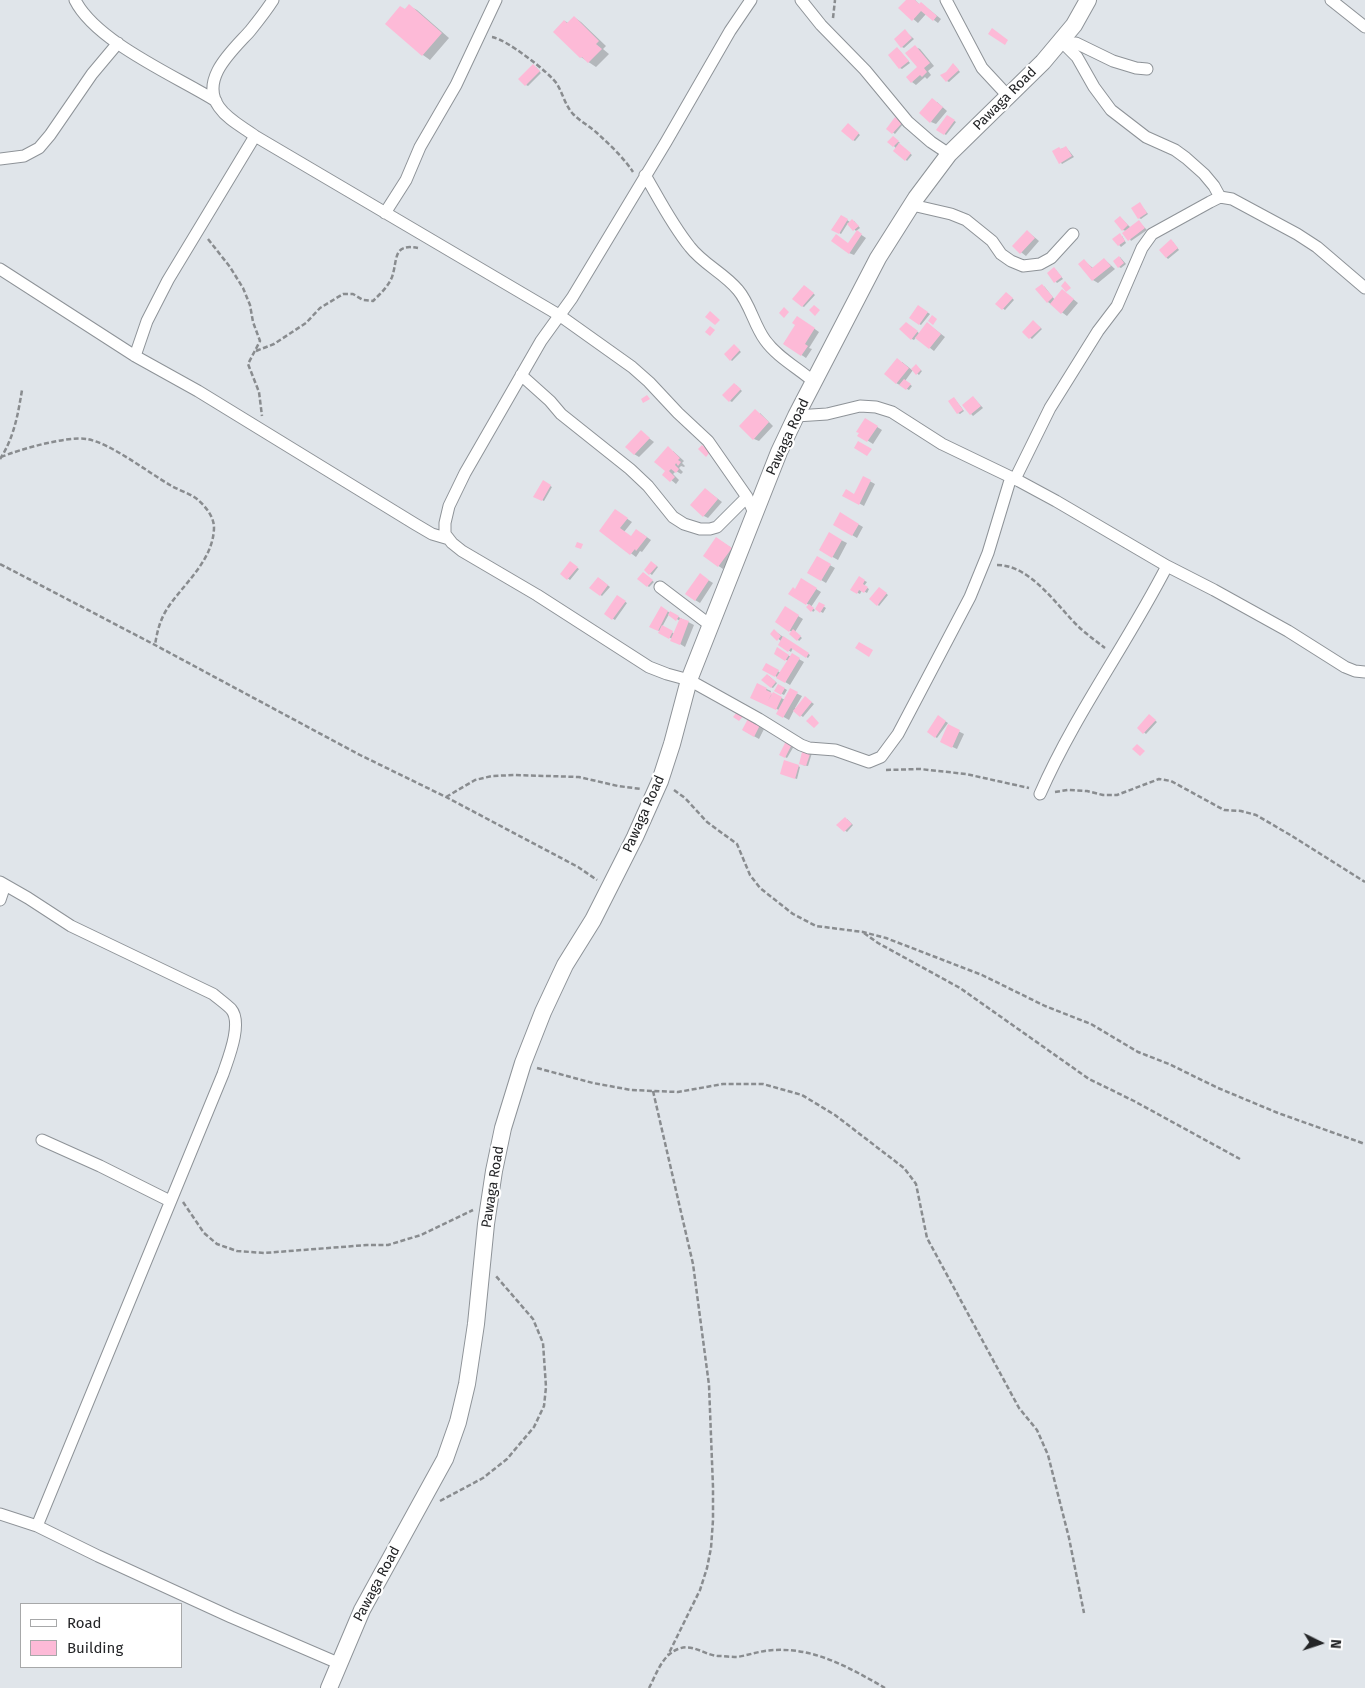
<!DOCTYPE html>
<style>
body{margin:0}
#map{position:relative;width:1365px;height:1688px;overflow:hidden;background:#e0e5ea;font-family:"Fira Sans",sans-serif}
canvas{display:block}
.legend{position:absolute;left:20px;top:1603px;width:162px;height:65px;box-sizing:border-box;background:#fff;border:1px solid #a7a8a9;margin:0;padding:6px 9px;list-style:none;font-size:15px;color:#242527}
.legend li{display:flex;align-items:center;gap:10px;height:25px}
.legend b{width:25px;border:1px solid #a7a8a9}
.north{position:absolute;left:1295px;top:1618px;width:50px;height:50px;-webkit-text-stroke:4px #fff;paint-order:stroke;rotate:94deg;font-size:14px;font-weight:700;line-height:20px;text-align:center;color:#242527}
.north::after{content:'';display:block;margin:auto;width:18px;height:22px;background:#242527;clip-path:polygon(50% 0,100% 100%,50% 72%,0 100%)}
</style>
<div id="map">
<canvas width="1365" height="1688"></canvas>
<ul class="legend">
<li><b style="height:6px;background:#fff"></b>Road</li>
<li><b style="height:14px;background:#fdbad7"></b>Building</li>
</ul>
<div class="north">N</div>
</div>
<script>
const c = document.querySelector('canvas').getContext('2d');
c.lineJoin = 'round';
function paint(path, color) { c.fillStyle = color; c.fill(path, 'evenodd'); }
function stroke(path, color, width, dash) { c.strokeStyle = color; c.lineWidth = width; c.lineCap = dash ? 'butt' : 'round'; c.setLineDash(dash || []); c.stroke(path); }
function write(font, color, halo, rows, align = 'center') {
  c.font = font + ' "Fira Sans",sans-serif'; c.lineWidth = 4.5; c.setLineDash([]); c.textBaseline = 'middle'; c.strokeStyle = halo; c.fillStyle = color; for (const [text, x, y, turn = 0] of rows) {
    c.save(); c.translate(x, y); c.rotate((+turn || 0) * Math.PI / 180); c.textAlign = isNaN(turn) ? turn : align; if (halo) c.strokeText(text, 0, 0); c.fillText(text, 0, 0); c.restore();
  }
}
paint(new Path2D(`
 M 907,0 L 915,0 L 920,5 L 921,3 L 941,19 L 938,23 L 926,14 L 918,23 L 900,8 Z
 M 409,6 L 417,10 L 449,38 L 430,60 L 423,55 L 387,24 Z
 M 574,17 L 581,22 L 606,46 L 603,49 L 609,54 L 596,67 L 581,57 L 565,21 L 568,23 Z
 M 905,31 L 914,39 L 904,48 L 902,47 Z
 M 915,47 L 920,49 L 934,66 L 928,71 L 931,75 L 927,79 L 925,77 L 916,85 L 912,82 L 919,67 Z
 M 899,50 L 910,63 L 902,69 L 900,68 Z
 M 955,66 L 960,72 L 949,82 L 947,81 Z
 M 536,67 L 541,73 L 528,86 L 526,85 Z
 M 937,102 L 947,111 L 936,124 L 931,122 Z
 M 947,116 L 956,122 L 946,135 L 938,129 Z
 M 897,120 L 903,124 L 895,134 L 888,128 Z
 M 850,126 L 860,135 L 855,141 L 853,140 Z
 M 895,139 L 900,143 L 898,144 L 912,155 L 907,161 L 894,146 Z
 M 1066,147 L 1074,157 L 1062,164 L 1053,152 Z
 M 1140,204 L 1148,214 L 1141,219 L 1139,218 Z
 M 841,216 L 850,222 L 854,221 L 860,228 L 856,231 L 848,223 L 841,234 L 833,229 Z
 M 1120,217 L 1131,228 L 1139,222 L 1147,230 L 1131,241 L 1126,231 L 1123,230 Z
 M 1027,231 L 1039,241 L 1026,256 L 1013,246 Z
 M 857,232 L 866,238 L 854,255 L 849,253 L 848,244 Z
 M 1122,236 L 1126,243 L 1121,247 L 1114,239 Z
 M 1173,242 L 1179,250 L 1168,259 L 1166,257 Z
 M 1120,257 L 1126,264 L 1121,268 L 1119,267 Z
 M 1104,259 L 1115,269 L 1098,283 L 1093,280 L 1080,264 L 1084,261 L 1093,268 Z
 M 1056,270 L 1063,279 L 1057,283 L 1048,273 Z
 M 1044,286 L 1055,300 L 1067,294 L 1078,303 L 1067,316 L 1048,302 Z
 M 806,287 L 815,295 L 804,307 L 802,306 Z
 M 1009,295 L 1014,300 L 1005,310 L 997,304 Z
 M 918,306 L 930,314 L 921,325 L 910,318 Z
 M 802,320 L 819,332 L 809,348 L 812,349 L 806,358 L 784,343 Z
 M 1035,323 L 1042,329 L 1032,339 L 1023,332 Z
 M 908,324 L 920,334 L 932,327 L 945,337 L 934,351 L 916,337 L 914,340 L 912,339 L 901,329 Z
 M 736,347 L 741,352 L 732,361 L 731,360 Z
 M 902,362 L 912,370 L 916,366 L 922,371 L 919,375 L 913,370 L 905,381 L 912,386 L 909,390 L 896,383 Z
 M 736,385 L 742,391 L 732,402 L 730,401 Z
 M 973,397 L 983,408 L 973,416 L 963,405 Z
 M 954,398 L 964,411 L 960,414 L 958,413 Z
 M 760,413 L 773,426 L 759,441 L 754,439 Z
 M 866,420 L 882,430 L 873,444 L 859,435 Z
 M 641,432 L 654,442 L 639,457 L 634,454 Z
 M 673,451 L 684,461 L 682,463 L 685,466 L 684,467 L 681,466 L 679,468 L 683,472 L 681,474 L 676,471 L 673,474 L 679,480 L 676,484 L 664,474 L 667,471 Z
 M 864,478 L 875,484 L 864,506 L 844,495 L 854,495 Z
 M 543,482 L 552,487 L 544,501 L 535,496 Z
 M 705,489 L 722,502 L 708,518 L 704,516 Z
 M 620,514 L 632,522 L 624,532 L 631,537 L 641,533 L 651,540 L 642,552 L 640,551 L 636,557 L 601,531 Z
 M 841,514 L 863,527 L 857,538 L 834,524 Z
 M 829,534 L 847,543 L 838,560 L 820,550 Z
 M 721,541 L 736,551 L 723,569 L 704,556 Z
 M 817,558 L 835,568 L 826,583 L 808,572 Z
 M 570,563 L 579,569 L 570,580 L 562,574 Z
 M 654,564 L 658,567 L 652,575 L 645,570 Z
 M 645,575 L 654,582 L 649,587 L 639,579 Z
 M 705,578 L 713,583 L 700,603 L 695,600 Z
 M 859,578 L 867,582 L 864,586 L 869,589 L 867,593 L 862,590 L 860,594 L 852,590 Z
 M 600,579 L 610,587 L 602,596 L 591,588 Z
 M 802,580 L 821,592 L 811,607 L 815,610 L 813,612 L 809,605 L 790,593 L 795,590 Z
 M 882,590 L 888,595 L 879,606 L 878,605 Z
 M 618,597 L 627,603 L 615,620 L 606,614 Z
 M 820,604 L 826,608 L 823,613 L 816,609 Z
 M 661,608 L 694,625 L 685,647 L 651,626 ZM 669,614 L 680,621 L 675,634 L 662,627 Z
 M 785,608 L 803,619 L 795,632 L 802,638 L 799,641 L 792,632 L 776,622 Z
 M 776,632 L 810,655 L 808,658 L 793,648 L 791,652 L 780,644 L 781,641 L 772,634 Z
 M 778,649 L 791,657 L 792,655 L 804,662 L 790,685 L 764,669 L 766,665 L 781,673 L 788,661 L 775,653 Z
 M 769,676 L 777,683 L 773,688 L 771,687 Z
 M 758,685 L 771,691 L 770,694 L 773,695 L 774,694 L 785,700 L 790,690 L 802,696 L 795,708 L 796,709 L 807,699 L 814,704 L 803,717 L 794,710 L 789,720 L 777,713 L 779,710 L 772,707 Z
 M 779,685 L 787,690 L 784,695 L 776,691 Z
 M 750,716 L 766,725 L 759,739 L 743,730 Z
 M 939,717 L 948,723 L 937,738 L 928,732 Z
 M 1151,717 L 1157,722 L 1146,734 L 1139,728 Z
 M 948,726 L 964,734 L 957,749 L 946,744 Z
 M 787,742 L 794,746 L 787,758 L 781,755 Z
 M 804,750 L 812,753 L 808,766 L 802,765 Z
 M 798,766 L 800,767 L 797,779 L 783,774 Z
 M 847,819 L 853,825 L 847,832 L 838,825 Z`), '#0003');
paint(new Path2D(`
 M 906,0 L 915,0 L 919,4 L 921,2 L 937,16 L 933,21 L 921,11 L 912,21 L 898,8 Z
 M 409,4 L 442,33 L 422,56 L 385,24 L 400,6 L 405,9 Z
 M 574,16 L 599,41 L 596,44 L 602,49 L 588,63 L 582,57 L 580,58 L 553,32 L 564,20 L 567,23 Z
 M 992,28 L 1008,40 L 1005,45 L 988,34 Z
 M 905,29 L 912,38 L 901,48 L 894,39 Z
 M 915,45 L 930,63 L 924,68 L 927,72 L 922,77 L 920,75 L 911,83 L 906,77 L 917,67 L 905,53 Z
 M 897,47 L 909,61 L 899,69 L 888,55 Z
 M 953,63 L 959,70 L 946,82 L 940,75 L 946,72 Z
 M 533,64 L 540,71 L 525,86 L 518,79 Z
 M 932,98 L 943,107 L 930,123 L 919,113 Z
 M 947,115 L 955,120 L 944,135 L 936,130 Z
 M 895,117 L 902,123 L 892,134 L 886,129 Z
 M 848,123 L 859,133 L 853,141 L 841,131 Z
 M 893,136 L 899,141 L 893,147 L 887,142 Z
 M 899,143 L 911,153 L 905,161 L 893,151 Z
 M 1066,146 L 1072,156 L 1059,164 L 1052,151 L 1059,147 L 1061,149 Z
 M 1140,202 L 1147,213 L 1138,219 L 1131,208 Z
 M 841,215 L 848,219 L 839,234 L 831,230 Z
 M 1120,216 L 1128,225 L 1122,231 L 1114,221 Z
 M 852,219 L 859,226 L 853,231 L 847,224 Z
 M 1139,220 L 1145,228 L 1128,241 L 1122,233 Z
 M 857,230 L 862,234 L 849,254 L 831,241 L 836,234 L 848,243 Z
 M 1027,230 L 1035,238 L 1020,254 L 1012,246 Z
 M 1120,233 L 1125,241 L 1118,246 L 1112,239 Z
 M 1171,239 L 1178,248 L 1166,258 L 1159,250 Z
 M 1119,256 L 1124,263 L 1118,268 L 1113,261 Z
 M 1104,258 L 1111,266 L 1092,281 L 1078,264 L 1084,259 L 1092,268 Z
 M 1054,267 L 1062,277 L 1054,283 L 1047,273 Z
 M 1065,281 L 1071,288 L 1066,292 L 1061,286 Z
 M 1042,284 L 1053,297 L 1047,303 L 1035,289 Z
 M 804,285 L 814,293 L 802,307 L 792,299 Z
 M 1062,289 L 1074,299 L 1061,314 L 1050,304 Z
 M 1006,292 L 1013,298 L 1002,310 L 995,304 Z
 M 814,305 L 820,310 L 815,316 L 809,310 Z
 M 918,305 L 928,312 L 919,325 L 909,318 Z
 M 784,307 L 789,312 L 784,318 L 779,313 Z
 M 710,311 L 720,320 L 715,325 L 705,317 Z
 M 932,315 L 937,319 L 933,325 L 928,321 Z
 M 797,316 L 815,328 L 805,344 L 808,346 L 801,356 L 783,344 L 795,325 L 792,323 Z
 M 1033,320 L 1041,328 L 1029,339 L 1022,332 Z
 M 906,322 L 918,331 L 911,340 L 899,329 Z
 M 927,322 L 941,334 L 929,349 L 915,338 Z
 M 710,326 L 715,330 L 710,336 L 705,332 Z
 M 734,344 L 740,350 L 730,361 L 724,354 Z
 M 897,358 L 909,368 L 896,384 L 884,374 Z
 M 916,364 L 921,370 L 916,375 L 911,369 Z
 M 904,379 L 911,384 L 906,390 L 899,385 Z
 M 734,383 L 741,389 L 729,402 L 722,395 Z
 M 647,395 L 650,399 L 643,403 L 641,399 Z
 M 973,396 L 981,406 L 970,415 L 962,405 Z
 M 954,397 L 963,410 L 957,414 L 948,401 Z
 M 755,409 L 769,422 L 753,440 L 739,426 Z
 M 865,418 L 878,426 L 867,442 L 857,436 L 859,433 L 856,432 Z
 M 641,430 L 650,438 L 634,455 L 625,447 Z
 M 858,441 L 872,449 L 867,456 L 854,448 Z
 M 702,445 L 710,452 L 706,457 L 698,449 Z
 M 668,446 L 680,458 L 678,460 L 681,462 L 678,466 L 676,463 L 675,465 L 679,469 L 676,473 L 671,469 L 669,471 L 675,477 L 670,482 L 662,475 L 665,471 L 654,462 Z
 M 863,476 L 871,480 L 859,505 L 842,496 L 846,489 L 854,494 Z
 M 543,480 L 551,485 L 542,501 L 533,497 Z
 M 705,488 L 718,499 L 703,517 L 690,505 Z
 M 615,509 L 628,518 L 620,528 L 631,536 L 636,529 L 647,537 L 636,551 L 635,549 L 630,555 L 599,531 Z
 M 840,512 L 859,524 L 852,536 L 833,525 Z
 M 829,532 L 842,540 L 832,558 L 819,550 Z
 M 716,537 L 732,548 L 718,567 L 703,556 Z
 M 577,542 L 583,544 L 581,549 L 575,547 Z
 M 817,556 L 831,564 L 821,581 L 807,573 Z
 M 570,561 L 578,567 L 567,580 L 560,574 Z
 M 651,561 L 657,566 L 649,575 L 644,570 Z
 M 643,572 L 653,580 L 647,587 L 637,579 Z
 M 700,573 L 709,580 L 695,601 L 685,594 Z
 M 859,576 L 865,580 L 863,584 L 868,587 L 864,593 L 859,590 L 857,594 L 850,590 Z
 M 598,577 L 608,585 L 600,596 L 589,588 Z
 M 801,578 L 817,588 L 806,605 L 788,594 L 793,587 L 795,589 Z
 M 879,587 L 887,593 L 877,606 L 869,599 Z
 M 617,595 L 626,601 L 612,620 L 604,614 Z
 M 819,602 L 825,605 L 820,613 L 815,609 Z
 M 809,604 L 814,608 L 811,612 L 806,607 Z
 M 661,606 L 668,611 L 658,631 L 649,627 Z
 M 785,606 L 799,615 L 789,632 L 775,622 Z
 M 670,611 L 679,616 L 676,621 L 668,615 Z
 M 680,618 L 689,621 L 680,645 L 670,641 Z
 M 662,625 L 673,631 L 669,639 L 658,633 Z
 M 774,629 L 781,636 L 777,641 L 770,634 Z
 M 793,629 L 801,636 L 797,641 L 789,634 Z
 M 783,636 L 809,653 L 806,658 L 791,648 L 788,652 L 778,645 Z
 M 859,642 L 873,650 L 869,657 L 855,648 Z
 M 777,647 L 789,655 L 785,661 L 774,654 Z
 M 792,653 L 800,658 L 785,683 L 776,678 Z
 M 766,663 L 779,670 L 775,677 L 762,670 Z
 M 767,674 L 776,682 L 771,688 L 761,680 Z
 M 757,683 L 767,688 L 766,690 L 772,693 L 768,701 L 773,692 L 782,697 L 776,710 L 750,698 Z
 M 778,684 L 785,688 L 781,695 L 774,691 Z
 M 790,688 L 798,692 L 783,718 L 776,714 Z
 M 805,696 L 812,702 L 800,717 L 793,711 Z
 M 740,708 L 746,713 L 739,721 L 733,717 Z
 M 1149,714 L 1156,720 L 1143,734 L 1137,728 Z
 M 750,715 L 762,721 L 754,737 L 742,730 Z
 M 812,715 L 819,723 L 814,728 L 806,721 Z
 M 938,715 L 946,721 L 935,738 L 927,732 Z
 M 948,724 L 960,730 L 952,748 L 940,742 Z
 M 786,741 L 792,744 L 785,758 L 779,755 Z
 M 1137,744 L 1145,751 L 1140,756 L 1132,749 Z
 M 803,748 L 811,751 L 806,766 L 799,764 Z
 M 784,760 L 799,765 L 795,779 L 780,774 Z
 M 845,817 L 852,824 L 844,832 L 836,825 Z`), '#fdbad7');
const street = new Path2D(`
 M 75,0 C 96,42 176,76 216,101
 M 273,0 C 266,11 258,21 250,31 C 233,50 199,79 219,107 C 228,120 243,127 255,136 L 559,315 L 632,367 L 649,382 L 678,413 L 708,441 L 747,497 L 754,513
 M 751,0 L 730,31 L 666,142 L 572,298 L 541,341 L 465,473 L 449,506 L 445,523 L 445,534 L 452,543 L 462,551 L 537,595 L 649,667 L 667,674 L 689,680 L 759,719 L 801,745 L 809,748 L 835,750 L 869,762 L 881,757 L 898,734 L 970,597 L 988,553 L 1011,477
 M 801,0 L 821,25 L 865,70 L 908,122 L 931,142 L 949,154
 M 946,0 L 982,68 L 1008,96
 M 1331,0 L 1365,27
 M 1061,41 L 1077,57 L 1094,87 L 1111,110 L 1146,137 L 1175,150 L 1186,158 L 1204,174 L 1214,186 L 1220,197
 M 1065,45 L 1069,43 L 1076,43 L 1113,61 L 1136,68 L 1147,69
 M 0,159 L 24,156 L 39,148 L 50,135 L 92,74 L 118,43
 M 645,175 C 659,199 672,225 690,247 C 703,264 724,273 738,290 C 750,304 754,325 765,340 C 777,357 798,368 814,382
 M 912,205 L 951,214 L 966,220 L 992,241 L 1001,254 L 1011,261 L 1023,266 L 1040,264 L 1051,258 L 1073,234
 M 385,213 L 406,180 L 420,147 L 456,85 L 496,0
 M 0,269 L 135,356 L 198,391 L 415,524 L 432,534 L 449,539
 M 135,356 L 147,321 L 168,280 L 255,136
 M 521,375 L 550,401 L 561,414 L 630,469 L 648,486 L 673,517 L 684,524 L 700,529 L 710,529 L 717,527 L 747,497
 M 796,416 L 827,414 L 860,406 L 876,407 L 892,412 L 942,444 L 1019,481 L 1056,501 L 1167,566 L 1214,590 L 1288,631 L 1345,667 L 1355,671 L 1365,672
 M 1015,479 L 1050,408 L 1098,331 L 1117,306 L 1142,248 L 1152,234 L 1210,202 L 1220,197 L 1232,199 L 1297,234 L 1317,247 L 1365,288
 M 660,587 L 710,625
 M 1040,794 C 1075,714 1127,644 1167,566
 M 0,882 L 28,898 L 71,926 L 213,994 C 219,999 226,1004 231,1009 C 243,1023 228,1059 223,1074 L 37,1526
 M 0,900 L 5,885
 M 42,1140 L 100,1166 L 170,1201
 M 0,1514 L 37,1526 L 98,1556 L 231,1617 L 338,1663`);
const secondary = new Path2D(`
 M 329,1688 L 362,1610 L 445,1459 L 458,1422 L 467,1384 L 476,1324 L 486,1224 L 494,1171 L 503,1128 L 523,1063 L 543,1012 L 565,965 L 593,920 L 635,837 L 660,781 L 672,744 L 689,680 L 779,452 L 796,416 L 878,258 L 916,198 L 949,154 L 1043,62 L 1074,25 L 1088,0`);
stroke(street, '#8e9398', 13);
stroke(secondary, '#8e9398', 18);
stroke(new Path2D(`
 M 833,18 L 835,0
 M 492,37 C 506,39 549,72 557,84 C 563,94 565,105 573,114 C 580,121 589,126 597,133 C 610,145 624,158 633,172
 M 208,239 L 230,267 L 243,288 L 250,305 L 253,322 L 260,341 L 248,364 L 259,392 L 262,416
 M 256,351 L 274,344 L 306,323 L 320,308 L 343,294 L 353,294 L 363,300 L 373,301 C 380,294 388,287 392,277 C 398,260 392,243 418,248
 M 1,457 C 21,449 66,436 87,439 C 112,444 146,471 170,485 C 178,490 189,493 197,499 C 205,506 214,516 214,528 C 213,561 184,583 167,609 C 160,620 157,632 155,645
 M 0,459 C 14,438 18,414 22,390
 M 0,564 L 155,645 L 360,755 L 446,797 L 578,867 L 597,880
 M 997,565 C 1032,565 1058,608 1081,629 C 1089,636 1097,642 1105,648
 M 886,770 L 920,769 L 966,774 L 1029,788
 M 674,790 L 685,798 L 707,822 L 737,844 L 750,875 L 760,888 L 793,914 L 816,926 L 863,932 L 886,938 L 982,975 L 1045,1006 L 1091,1024 L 1138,1052 L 1169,1064 L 1218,1088 L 1278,1113 L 1365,1144
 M 1055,792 L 1068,790 L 1087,791 L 1103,795 L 1117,795 L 1159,779 L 1171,781 L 1224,810 L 1241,811 L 1256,815 L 1292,836 L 1365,882
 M 446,797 L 475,780 L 492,776 L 515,775 L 579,777 L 618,786 L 641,789
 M 864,933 L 878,943 L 960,988 L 1089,1079 L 1134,1101 L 1240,1159
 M 537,1068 L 593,1083 L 631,1090 L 678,1092 L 723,1084 L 763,1084 L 802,1095 L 835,1115 L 904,1168 L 916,1184 L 927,1238 L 1019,1408 L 1037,1430 L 1048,1455 L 1069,1538 L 1084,1613
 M 653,1091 L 693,1264 L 709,1385 L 713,1487 L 713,1520 L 711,1548 L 707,1568 L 700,1590 L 668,1655
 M 183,1202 L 204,1233 L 217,1244 L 237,1251 L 264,1253 L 367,1245 L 388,1245 L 421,1235 L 473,1210
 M 440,1501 L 483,1478 L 507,1459 L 534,1427 L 544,1406 L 546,1387 L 543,1343 L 533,1319 L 495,1275
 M 649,1688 C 656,1675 662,1655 678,1649 C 693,1643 704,1655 718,1656 C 724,1656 731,1657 737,1657 C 750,1655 762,1650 775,1650 C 816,1648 850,1668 885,1688`), '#898c8f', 2.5, [5, 2.5]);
stroke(street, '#fff', 11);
stroke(secondary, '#fff', 16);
write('14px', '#242527', '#fff', [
 ["Pawaga Road",1005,99,-45],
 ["Pawaga Road",788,437,-65],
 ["Pawaga Road",644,814,-66],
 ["Pawaga Road",493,1187,-81],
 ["Pawaga Road",377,1584,-62]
]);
</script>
